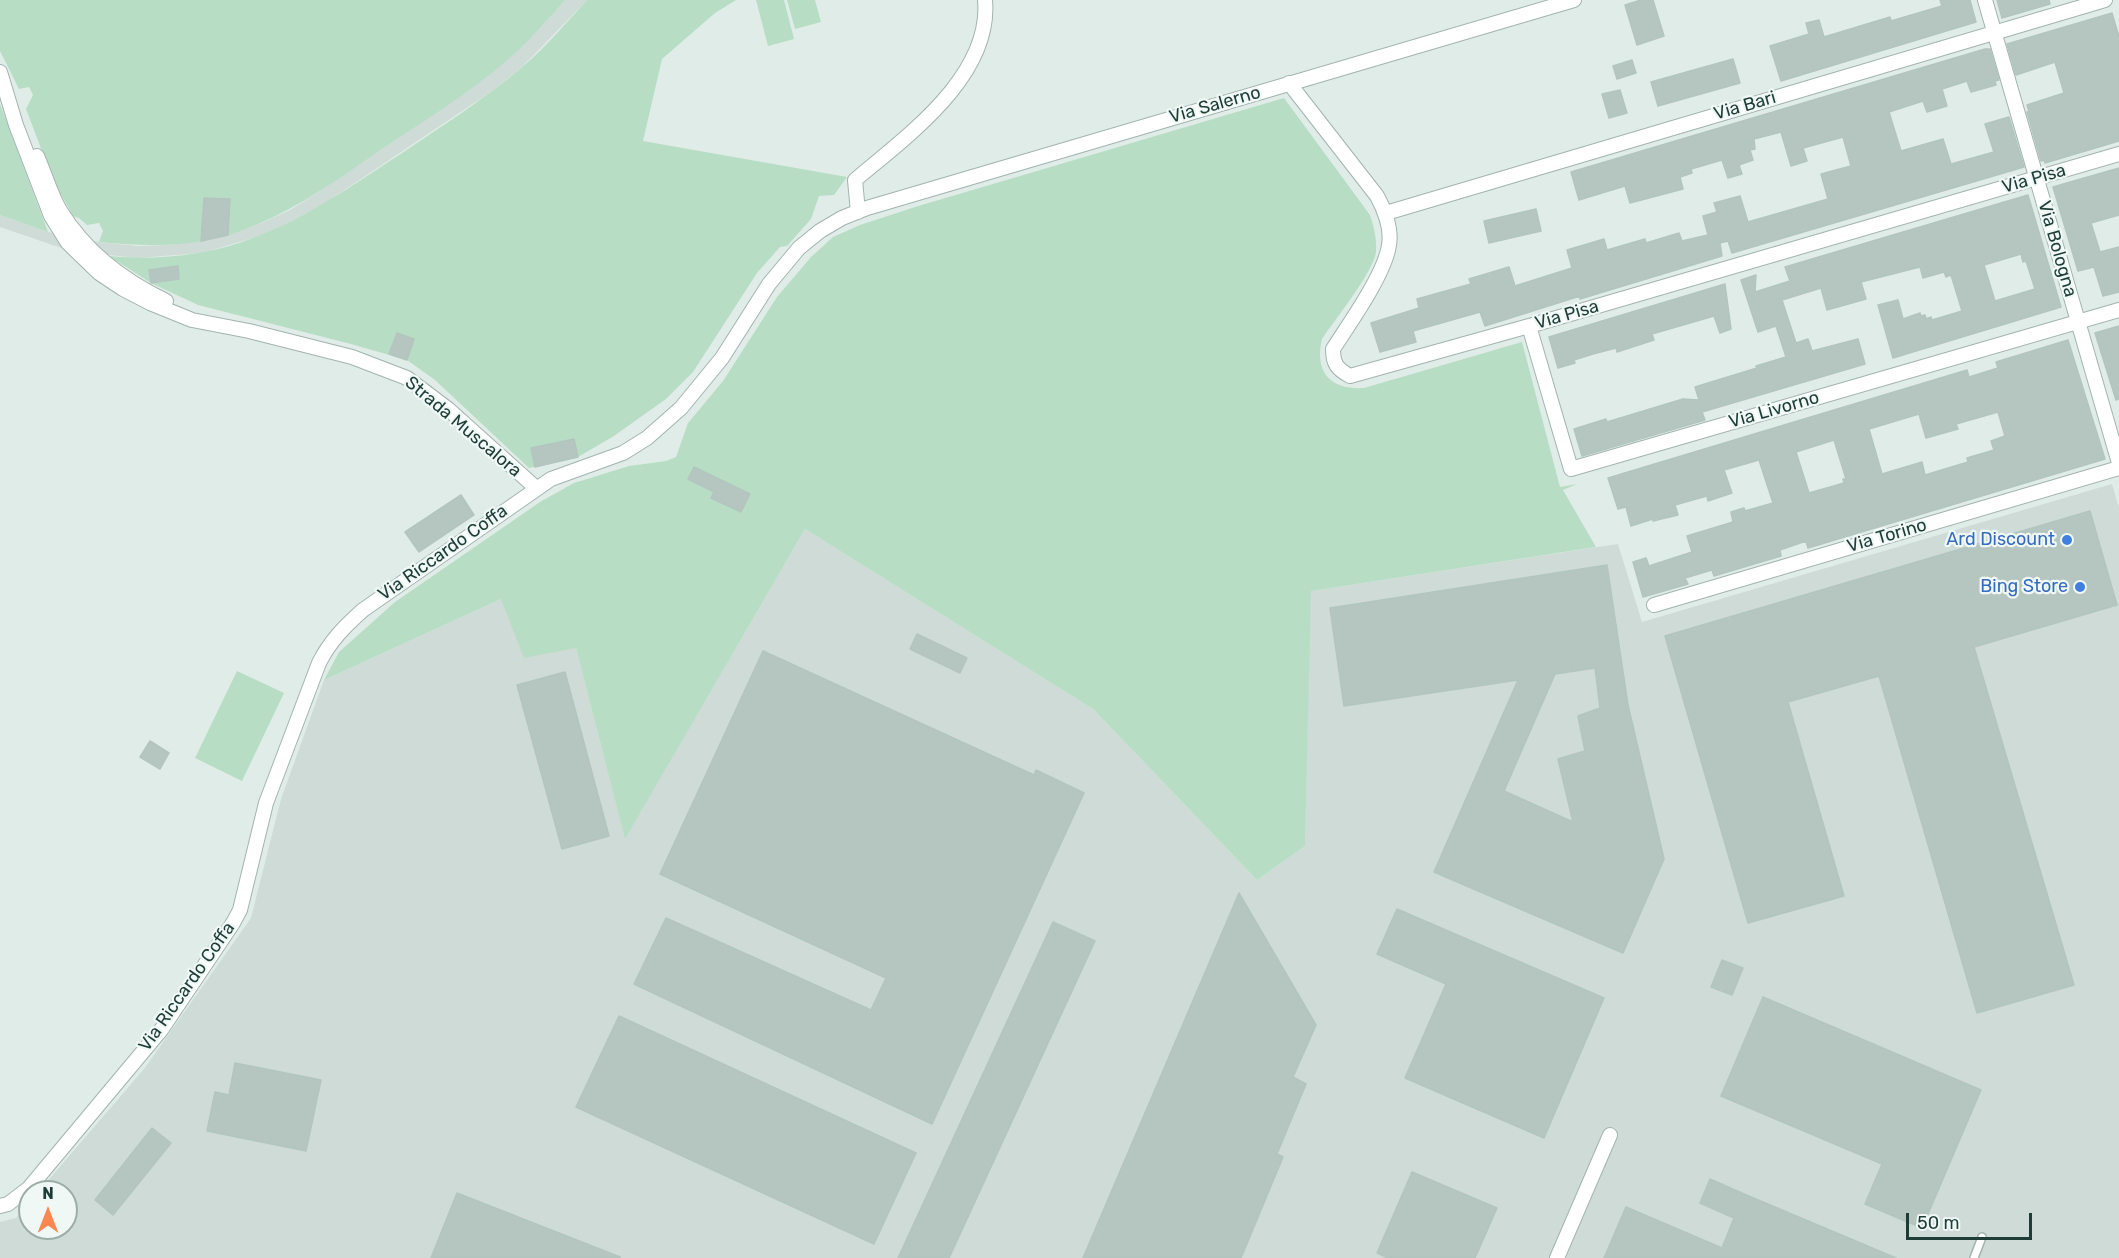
<!DOCTYPE html>
<style>
body{margin:0}
#map{position:relative;width:2119px;height:1258px;overflow:hidden;background:#e0ece7;font-family:Rubik,sans-serif}
canvas{display:block}
.north{position:absolute;left:18px;top:1180px;width:60px;height:60px;box-sizing:border-box;background:#f0f8f5;border:2px solid #9cada9;border-radius:50%;rotate:0deg;font-size:16px;font-weight:700;line-height:24px;text-align:center;color:#1f3d37}
.north::after{content:'';display:block;margin:auto;width:21px;height:27px;background:#fa8750;clip-path:polygon(50% 0,100% 100%,50% 72%,0 100%)}
.scale{position:absolute;left:1906px;top:1213px;width:126px;height:27px;box-sizing:border-box;border:3px solid #1f3d37;border-top:0;padding-left:8px;font-size:18px;line-height:21px;white-space:nowrap;color:#1f3d37;-webkit-text-stroke:4px #f0f8f5;paint-order:stroke}
</style>
<div id="map">
<canvas width="2119" height="1258"></canvas>
<div class="north">N</div>
<div class="scale">50 m</div>
</div>
<script>
const c = document.querySelector('canvas').getContext('2d');
c.lineJoin = 'round';
function paint(path, color) { c.fillStyle = color; c.fill(path, 'evenodd'); }
function stroke(path, color, width, dash) { c.strokeStyle = color; c.lineWidth = width; c.lineCap = dash ? 'butt' : 'round'; c.setLineDash(dash || []); c.stroke(path); }
function write(font, color, halo, rows, align = 'center') {
  c.font = font + ' Rubik,sans-serif'; c.lineWidth = 4.5; c.setLineDash([]); c.textBaseline = 'middle'; c.strokeStyle = halo; c.fillStyle = color; for (const [text, x, y, turn = 0] of rows) {
    c.save(); c.translate(x, y); c.rotate((+turn || 0) * Math.PI / 180); c.textAlign = isNaN(turn) ? turn : align; if (halo) c.strokeText(text, 0, 0); c.fillText(text, 0, 0); c.restore();
  }
}
paint(new Path2D(`
 M 565,0 L 587,0 L 522,67 L 492,91 L 322,205 L 266,234 L 202,253 L 136,258 L 67,250 L 0,227 L 0,215 L 48,232 L 99,242 L 137,246 L 170,245 L 201,241 L 228,235 L 262,223 L 290,210 L 314,195 L 453,101 L 536,32 Z
 M 2112,484 L 2119,508 L 2119,1258 L 0,1258 L 0,1222 L 16,1218 L 30,1202 L 30,1228 L 66,1228 L 66,1192 L 38,1192 L 144,1069 L 251,918 L 281,799 L 324,680 L 501,599 L 576,648 L 625,838 L 805,529 L 1093,709 L 1257,880 L 1305,846 L 1310,591 L 1618,544 L 1642,622 Z`), '#cedbd6');
paint(new Path2D(`
 M 0,0 L 565,0 C 548,19 531,39 512,56 C 471,92 424,121 379,151 C 332,184 285,217 229,235 C 187,248 142,246 99,242 L 103,231 L 99,223 L 87,225 L 79,218 L 73,216 L 53,180 L 26,109 L 33,95 L 29,87 L 19,89 L 0,51 Z
 M 587,0 L 736,0 L 715,13 L 662,59 L 643,141 L 847,177 L 834,195 L 819,196 L 811,219 L 787,246 L 780,247 L 757,273 L 693,372 L 666,399 L 614,436 L 578,457 L 529,468 L 435,380 L 407,360 L 351,344 L 198,305 L 151,283 L 109,256 C 235,267 303,218 402,153 C 442,126 483,100 521,68 C 545,48 566,23 587,0 Z
 M 756,0 L 784,0 L 794,39 L 768,46 Z
 M 787,0 L 815,0 L 821,22 L 795,29 Z
 M 1284,98 L 1370,215 C 1374,227 1377,240 1376,252 C 1374,271 1334,321 1322,339 C 1314,373 1331,390 1364,388 L 1522,342 L 1560,487 L 1577,484 L 1563,490 L 1596,547 L 1311,591 L 1305,846 L 1257,880 L 1093,709 L 805,529 L 625,839 L 576,648 L 524,658 L 501,599 L 324,680 L 339,652 L 395,602 L 540,502 L 574,483 L 629,466 L 666,461 L 676,457 L 688,423 L 723,381 L 777,297 L 811,257 L 833,237 L 860,225 L 915,207 Z
 M 0,104 L 48,232 L 0,215 Z
 M 237,671 L 284,693 L 242,781 L 195,758 Z`), '#b7dec5');
const building = new Path2D(`
 M 1641,0 L 1653,0 L 1664,36 L 1637,45 L 1625,5 Z
 M 1940,0 L 1970,0 L 1976,22 L 1781,81 L 1770,46 L 1809,34 L 1806,23 L 1819,20 L 1824,37 L 1890,17 L 1891,21 L 1942,6 Z
 M 1997,0 L 2049,0 L 2050,4 L 2002,18 Z
 M 2112,13 L 2119,37 L 2119,141 L 2045,163 L 2044,160 L 2041,161 L 2027,112 L 2029,111 L 2027,105 L 2064,93 L 2055,62 L 2016,75 L 2007,44 Z
 M 1985,49 L 1990,49 L 1999,80 L 1995,81 L 1996,85 L 1971,92 L 1967,81 L 1942,89 L 1947,106 L 1927,112 L 1923,101 L 1889,112 L 1901,151 L 1943,139 L 1951,164 L 1994,152 L 1985,124 L 2009,117 L 2024,167 L 1732,253 L 1728,241 L 1720,243 L 1722,256 L 1580,299 L 1580,296 L 1485,326 L 1480,312 L 1413,331 L 1416,342 L 1380,352 L 1371,323 L 1419,308 L 1417,299 L 1471,284 L 1469,279 L 1509,267 L 1515,286 L 1572,268 L 1567,250 L 1604,239 L 1607,250 L 1645,239 L 1646,243 L 1679,233 L 1682,241 L 1708,235 L 1703,216 L 1717,212 L 1714,203 L 1740,196 L 1748,222 L 1828,199 L 1821,174 L 1851,166 L 1843,137 L 1803,148 L 1807,161 L 1791,166 L 1781,132 L 1754,139 L 1755,149 L 1750,150 L 1753,160 L 1739,165 L 1742,174 L 1728,178 L 1722,160 L 1691,169 L 1692,173 L 1680,177 L 1683,189 L 1630,203 L 1625,186 L 1579,200 L 1571,172 Z
 M 1733,59 L 1740,83 L 1658,106 L 1651,82 Z
 M 1632,60 L 1636,73 L 1617,79 L 1613,66 Z
 M 1620,90 L 1627,113 L 1609,118 L 1602,94 Z
 M 2119,168 L 2119,215 L 2091,223 L 2100,252 L 2119,247 L 2119,292 L 2103,296 L 2094,267 L 2078,271 L 2053,187 Z
 M 2028,195 L 2061,307 L 1893,358 L 1878,305 L 1898,300 L 1903,319 L 1920,313 L 1921,316 L 1925,315 L 1926,319 L 1931,317 L 1932,320 L 1962,311 L 1951,275 L 1946,277 L 1944,272 L 1923,278 L 1920,267 L 1861,282 L 1866,299 L 1827,310 L 1821,288 L 1782,300 L 1796,343 L 1808,339 L 1812,351 L 1858,339 L 1865,364 L 1702,412 L 1705,420 L 1582,456 L 1574,429 L 1606,419 L 1607,422 L 1683,399 L 1699,400 L 1695,387 L 1757,368 L 1756,366 L 1786,357 L 1776,326 L 1758,332 L 1741,280 L 1756,275 L 1755,292 L 1790,281 L 1785,267 ZM 2021,254 L 2023,262 L 2026,261 L 2035,289 L 1995,301 L 1984,265 Z
 M 204,198 L 230,199 L 228,235 L 201,241 Z
 M 1536,209 L 1541,231 L 1489,243 L 1484,221 Z
 M 178,266 L 179,279 L 151,283 L 149,270 Z
 M 1725,284 L 1731,329 L 1720,333 L 1714,316 L 1652,334 L 1654,340 L 1617,352 L 1616,348 L 1593,354 L 1574,360 L 1575,363 L 1558,368 L 1549,337 Z
 M 2119,326 L 2119,399 L 2116,400 L 2095,333 Z
 M 397,333 L 414,339 L 407,360 L 389,354 Z
 M 2068,340 L 2105,459 L 1808,548 L 1806,541 L 1780,550 L 1781,556 L 1714,576 L 1712,570 L 1685,578 L 1688,584 L 1643,597 L 1633,562 L 1646,558 L 1649,566 L 1692,552 L 1687,536 L 1733,522 L 1731,512 L 1744,508 L 1745,511 L 1773,503 L 1759,460 L 1724,470 L 1732,493 L 1708,501 L 1707,496 L 1675,505 L 1678,515 L 1653,521 L 1653,519 L 1631,526 L 1626,507 L 1618,509 L 1608,478 L 1967,370 L 1969,377 L 1998,368 L 1996,362 ZM 1998,412 L 2005,436 L 1991,441 L 1994,450 L 1967,458 L 1968,462 L 1925,475 L 1922,462 L 1882,474 L 1869,429 L 1919,414 L 1926,438 L 1958,429 L 1956,424 ZM 1834,440 L 1846,479 L 1843,479 L 1844,483 L 1809,493 L 1796,452 Z
 M 574,439 L 578,457 L 535,467 L 531,448 Z
 M 694,467 L 750,494 L 741,512 L 711,498 L 714,492 L 688,479 Z
 M 461,495 L 474,515 L 419,552 L 405,532 Z
 M 2090,511 L 2117,605 L 1974,647 L 2074,985 L 1977,1013 L 1879,676 L 1788,702 L 1844,896 L 1748,923 L 1665,636 Z
 M 1607,565 L 1628,705 L 1664,859 L 1623,953 L 1434,872 L 1518,680 L 1344,706 L 1330,608 ZM 1595,668 L 1600,708 L 1578,716 L 1585,751 L 1558,759 L 1573,822 L 1504,791 L 1555,674 Z
 M 917,634 L 967,658 L 960,673 L 910,649 Z
 M 763,651 L 1034,775 L 1036,770 L 1084,793 L 932,1124 L 634,984 L 666,918 L 871,1010 L 886,978 L 660,874 Z
 M 565,672 L 609,836 L 562,849 L 517,685 Z
 M 150,741 L 169,753 L 160,769 L 140,757 Z
 M 1239,893 L 1316,1025 L 1293,1077 L 1306,1084 L 1277,1154 L 1283,1157 L 1241,1258 L 1083,1258 Z
 M 1397,909 L 1604,998 L 1544,1138 L 1405,1078 L 1446,984 L 1377,954 Z
 M 1053,922 L 1095,941 L 949,1258 L 898,1258 Z
 M 1722,960 L 1743,968 L 1732,995 L 1711,987 Z
 M 1763,997 L 1981,1090 L 1922,1228 L 1865,1204 L 1882,1164 L 1721,1096 Z
 M 619,1016 L 916,1153 L 874,1244 L 576,1107 Z
 M 235,1063 L 321,1080 L 306,1151 L 207,1131 L 215,1092 L 229,1095 Z
 M 152,1128 L 171,1143 L 113,1215 L 95,1200 Z
 M 1412,1172 L 1497,1208 L 1475,1258 L 1388,1258 L 1377,1253 Z
 M 1710,1179 L 1744,1194 L 1896,1258 L 1604,1258 L 1626,1207 L 1722,1248 L 1734,1218 L 1700,1203 Z
 M 457,1193 L 620,1257 L 620,1258 L 431,1258 Z`);
paint(building, '#b5c6c0');
stroke(building, '#b2c5bf', 1.5);
const lane = new Path2D(`
 M 1974,1258 L 1982,1237`);
const street = new Path2D(`
 M 1985,0 L 2119,463
 M 0,72 L 16,125 L 51,216 L 68,243 L 99,273 L 123,289 L 150,303 L 192,320 L 249,331 L 352,357 L 407,378 L 448,409 L 536,488
 M 1289,83 L 1377,196 C 1385,211 1392,228 1389,245 C 1385,274 1349,324 1333,349 C 1333,364 1337,369 1350,376 L 1529,326 L 2119,154
 M 37,156 C 45,174 51,196 61,212 C 86,252 124,281 166,301
 M 858,212 L 855,180 C 907,136 992,76 985,0
 M 1386,213 L 2105,0
 M 1529,326 L 1571,469 L 2119,310
 M 1654,605 L 2119,468
 M 0,1206 L 8,1204 L 29,1188 L 161,1030 L 233,923 L 240,910 L 266,803 L 319,663 C 330,641 345,626 363,610 L 551,479 L 623,453 L 647,438 L 681,408 L 722,358 L 769,284 L 799,248 L 820,231 L 842,218 L 867,208 L 1574,0
 M 1557,1258 L 1610,1135`);
stroke(lane, '#a2b4af', 10);
stroke(street, '#a2b4af', 16);
stroke(lane, '#fff', 7);
stroke(street, '#fff', 14);
for (const [x, y, r, color] of [
 [2067,540,6,"#3f7fe0"],
 [2080,587,6,"#3f7fe0"]
]) { const dot = new Path2D(); dot.arc(x, y, r, 0, 2 * Math.PI); c.fillStyle = color; c.fill(dot); stroke(dot, '#f0f8f5', 2); }
write('18px', '#1f3d37', '#f0f8f5', [
 ["Via Salerno",1215,105,-16],
 ["Via Bari",1745,106,-16],
 ["Via Pisa",2034,179,-16],
 ["Via Bologna",2057,249,74],
 ["Via Pisa",1567,315,-16],
 ["Via Livorno",1774,410,-16],
 ["Strada Muscalora",463,427,40],
 ["Via Torino",1887,536,-16],
 ["Via Riccardo Coffa",443,553,-35],
 ["Via Riccardo Coffa",187,987,-55]
]);
write('18px', '#366cbe', '#f0f8f5', [
 ["Ard Discount",2055,540],
 ["Bing Store",2068,587]
], 'right');
</script>
